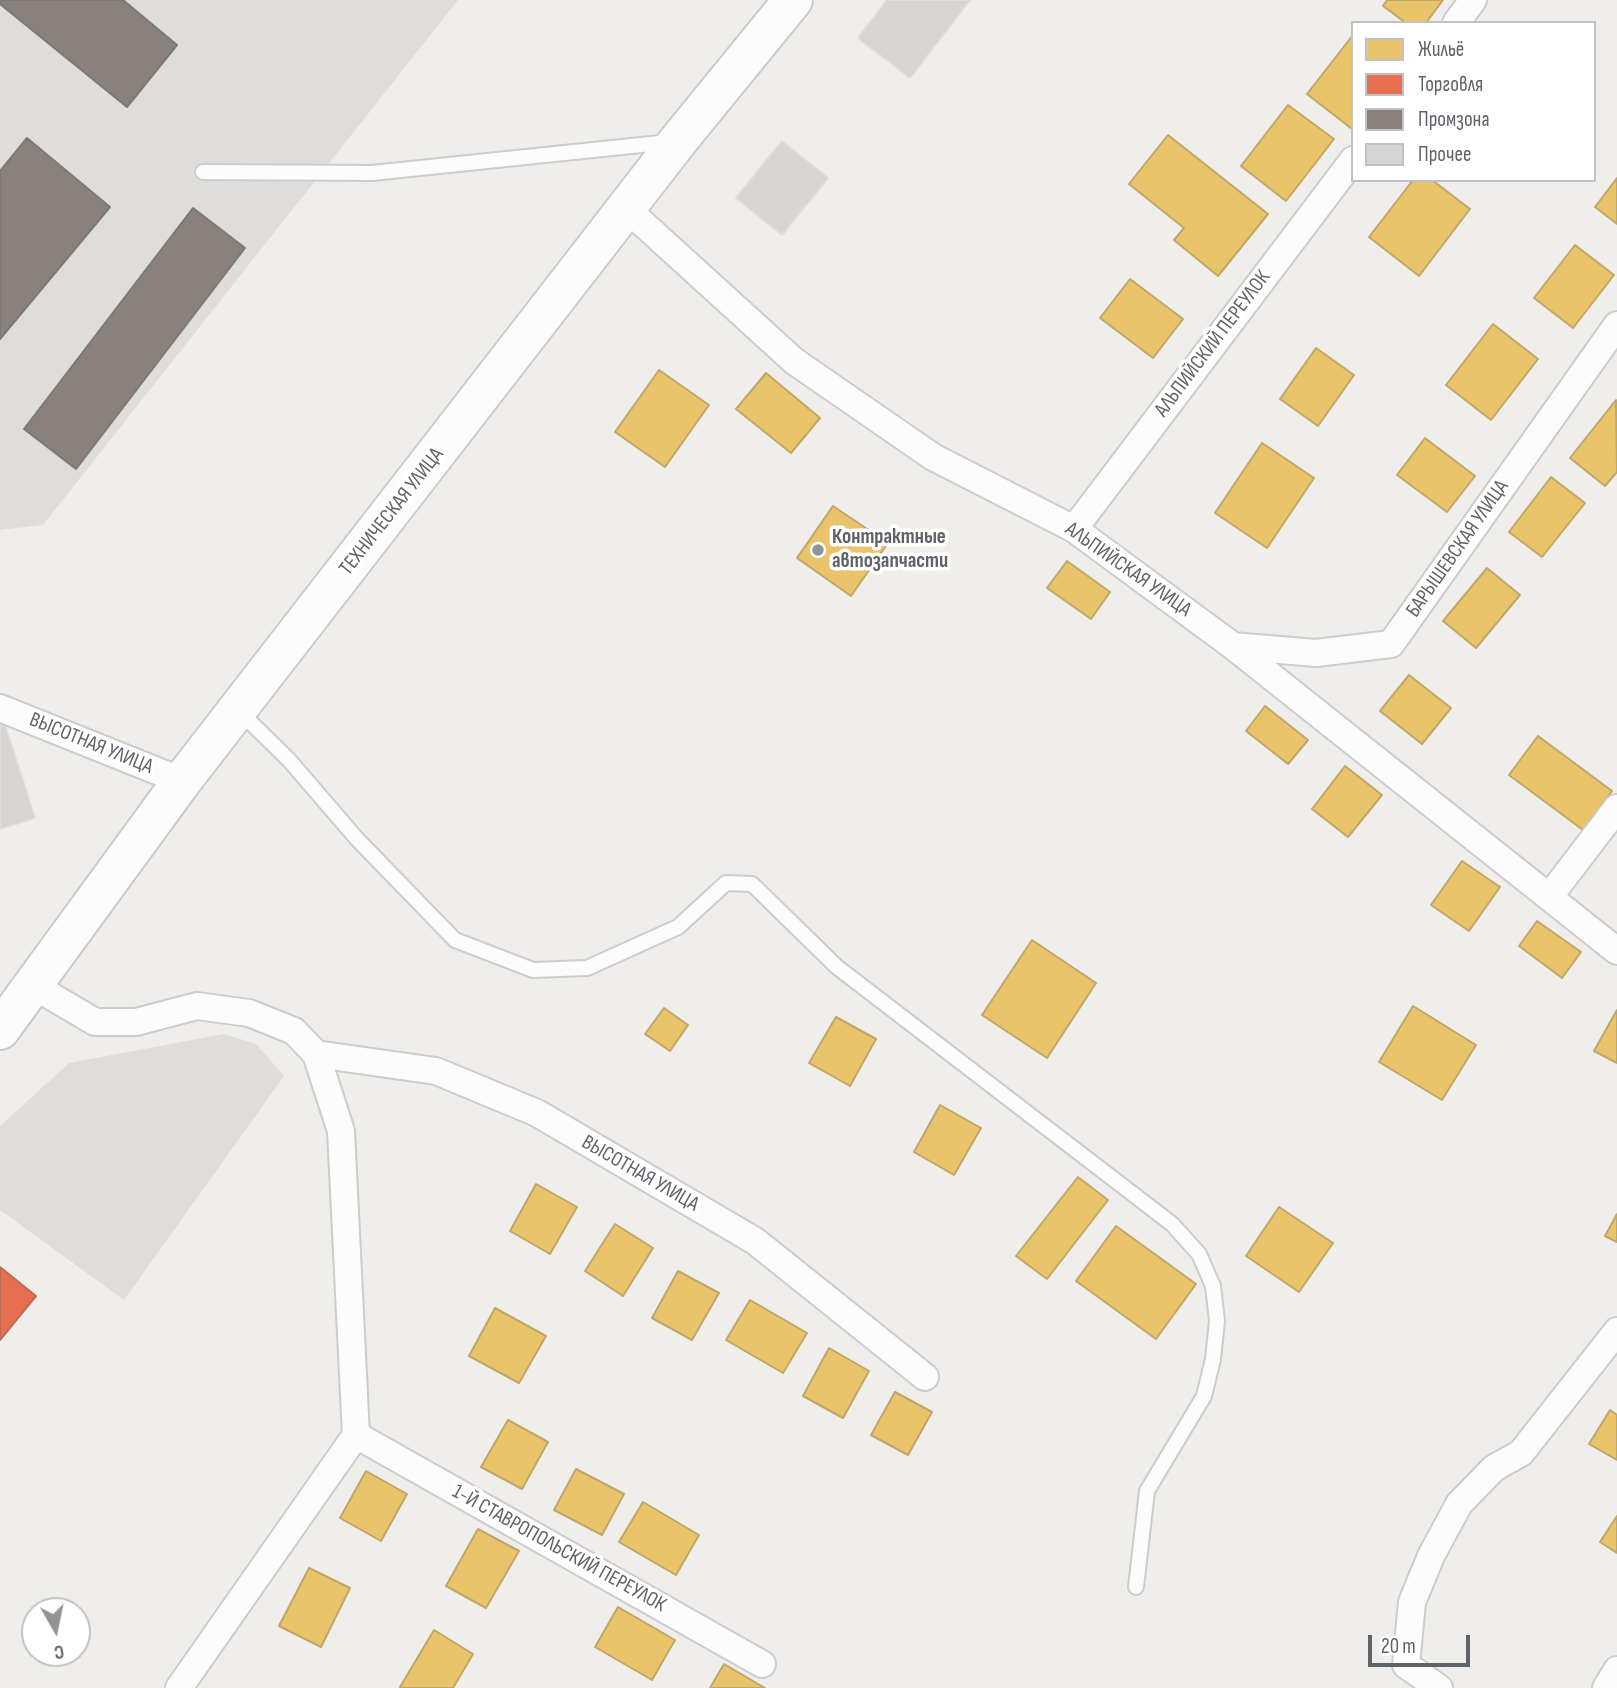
<!DOCTYPE html>
<meta charset="utf-8">
<style>
body{margin:0}
#map{position:relative;width:1617px;height:1688px;overflow:hidden;background:#efeeea;font-family:"Sofia Sans Condensed",sans-serif}
canvas{display:block}
.legend{position:absolute;left:1351px;top:21px;width:245px;height:161px;box-sizing:border-box;background:#fff;border:2px solid #bfc1c3;margin:0;padding:9px 12px;list-style:none;font-size:21px;color:#5f6368}
.legend li{display:flex;align-items:center;gap:14px;height:35px}
.legend b{width:35px;border:2px solid #bfc1c3}
.north{position:absolute;left:21px;top:1597px;width:70px;height:70px;box-sizing:border-box;background:#fff;border:2px solid #bfc1c3;border-radius:50%;rotate:171deg;font-size:19px;font-weight:700;line-height:28px;text-align:center;color:#5f6368}
.north::after{content:'';display:block;margin:auto;width:24px;height:32px;background:#919496;clip-path:polygon(50% 0,100% 100%,50% 72%,0 100%)}
.scale{position:absolute;left:1368px;top:1635px;width:102px;height:32px;box-sizing:border-box;border:4px solid #5f6368;border-top:0;padding-left:9px;font-size:21px;line-height:24px;white-space:nowrap;color:#5f6368;-webkit-text-stroke:5px #fff;paint-order:stroke}
</style>
<div id="map">
<canvas width="1617" height="1688"></canvas>
<ul class="legend">
<li><b style="height:19px;background:#e9c46a"></b>Жильё</li>
<li><b style="height:19px;background:#e76f51"></b>Торговля</li>
<li><b style="height:19px;background:#8a817c"></b>Промзона</li>
<li><b style="height:19px;background:#d6d5d3"></b>Прочее</li>
</ul>
<div class="north">С</div>
<div class="scale">20 m</div>
</div>
<script>
const c = document.querySelector('canvas').getContext('2d');
c.lineJoin = 'round';
function paint(path, color) { c.fillStyle = color; c.fill(path, 'evenodd'); }
function stroke(path, color, width, dash) { c.strokeStyle = color; c.lineWidth = width; c.lineCap = dash ? 'butt' : 'round'; c.setLineDash(dash || []); c.stroke(path); }
function write(font, color, halo, rows, align = 'center') {
  c.font = font + ' "Sofia Sans Condensed",sans-serif'; c.lineWidth = 7; c.setLineDash([]); c.textBaseline = 'middle'; c.strokeStyle = halo; c.fillStyle = color; for (const [text, x, y, turn = 0] of rows) {
    c.save(); c.translate(x, y); c.rotate((+turn || 0) * Math.PI / 180); c.textAlign = isNaN(turn) ? turn : align; if (halo) c.strokeText(text, 0, 0); c.fillText(text, 0, 0); c.restore();
  }
}
paint(new Path2D(`
 M 0,0 L 458,0 L 43,525 L 0,530 Z
 M 224,1034 L 256,1044 L 284,1076 L 124,1300 L 0,1210 L 0,1126 L 69,1063 Z`), '#dfddda');
const homes = new Path2D(`
 M 1387,0 L 1443,0 L 1426,23 L 1406,23 L 1383,6 Z
 M 1353,35 L 1353,128 L 1352,129 L 1307,94 Z
 M 1288,105 L 1334,139 L 1286,201 L 1241,166 Z
 M 1168,135 L 1268,214 L 1218,276 L 1174,240 L 1184,228 L 1129,184 Z
 M 1617,178 L 1617,224 L 1595,207 Z
 M 1413,180 L 1432,180 L 1470,209 L 1419,276 L 1369,237 Z
 M 1575,245 L 1614,275 L 1573,328 L 1534,298 Z
 M 1130,279 L 1183,319 L 1153,358 L 1100,318 Z
 M 1493,324 L 1538,359 L 1491,420 L 1446,385 Z
 M 1316,348 L 1354,375 L 1318,426 L 1280,399 Z
 M 659,370 L 709,405 L 665,467 L 615,432 Z
 M 766,373 L 820,418 L 791,453 L 736,409 Z
 M 1616,400 L 1617,472 L 1605,486 L 1570,458 Z
 M 1425,438 L 1475,476 L 1447,512 L 1397,475 Z
 M 1262,443 L 1314,478 L 1267,548 L 1215,513 Z
 M 1551,477 L 1585,503 L 1542,557 L 1509,532 Z
 M 833,506 L 888,543 L 851,596 L 797,558 Z
 M 1067,561 L 1110,592 L 1091,619 L 1047,588 Z
 M 1487,568 L 1520,595 L 1476,648 L 1443,621 Z
 M 1409,675 L 1451,708 L 1422,744 L 1380,711 Z
 M 1265,706 L 1308,740 L 1288,764 L 1246,731 Z
 M 1538,736 L 1612,791 L 1583,830 L 1509,775 Z
 M 1345,766 L 1382,795 L 1348,837 L 1312,809 Z
 M 1462,861 L 1500,887 L 1469,931 L 1431,905 Z
 M 1537,921 L 1581,952 L 1562,978 L 1519,946 Z
 M 1032,940 L 1096,983 L 1047,1058 L 982,1015 Z
 M 1413,1006 L 1476,1045 L 1442,1100 L 1379,1062 Z
 M 664,1008 L 688,1025 L 670,1051 L 645,1034 Z
 M 1617,1010 L 1617,1063 L 1594,1051 Z
 M 836,1017 L 876,1039 L 850,1086 L 809,1063 Z
 M 940,1105 L 981,1128 L 954,1175 L 914,1152 Z
 M 1078,1177 L 1108,1200 L 1047,1279 L 1016,1256 Z
 M 536,1184 L 577,1207 L 550,1254 L 510,1231 Z
 M 1279,1207 L 1333,1243 L 1299,1292 L 1246,1256 Z
 M 1617,1214 L 1617,1242 L 1605,1236 Z
 M 615,1224 L 653,1248 L 623,1296 L 585,1271 Z
 M 1116,1226 L 1196,1284 L 1156,1339 L 1076,1281 Z
 M 678,1271 L 719,1293 L 692,1340 L 652,1318 Z
 M 750,1300 L 807,1333 L 783,1373 L 726,1340 Z
 M 495,1308 L 546,1336 L 519,1383 L 469,1356 Z
 M 829,1348 L 869,1371 L 843,1418 L 803,1396 Z
 M 895,1392 L 932,1412 L 908,1455 L 871,1435 Z
 M 1610,1410 L 1617,1415 L 1617,1460 L 1589,1444 Z
 M 508,1420 L 548,1442 L 522,1489 L 481,1467 Z
 M 576,1469 L 624,1494 L 602,1535 L 554,1510 Z
 M 366,1471 L 407,1494 L 381,1541 L 340,1518 Z
 M 643,1502 L 699,1535 L 676,1575 L 619,1542 Z
 M 1617,1516 L 1617,1553 L 1600,1542 Z
 M 478,1529 L 519,1551 L 486,1608 L 446,1586 Z
 M 309,1568 L 350,1588 L 321,1647 L 279,1626 Z
 M 618,1607 L 675,1640 L 652,1680 L 595,1647 Z
 M 434,1630 L 473,1654 L 453,1688 L 402,1688 L 400,1687 Z
 M 724,1664 L 765,1688 L 710,1688 Z`);
paint(homes, '#e9c46a');
stroke(homes, '#c0a769', 2);
const shops = new Path2D(`
 M 0,1267 L 36,1296 L 0,1340 Z`);
paint(shops, '#e76f51');
stroke(shops, '#be6b58', 2);
const industry = new Path2D(`
 M 0,0 L 123,0 L 177,45 L 127,107 L 0,4 Z
 M 27,138 L 110,207 L 0,339 L 0,171 Z
 M 193,208 L 245,248 L 76,469 L 24,429 Z`);
paint(industry, '#8a817c');
stroke(industry, '#7d7876', 2);
const building = new Path2D(`
 M 887,0 L 970,0 L 910,78 L 858,38 Z
 M 782,141 L 828,178 L 782,235 L 736,198 Z
 M 5,725 L 35,818 L 0,829 L 0,726 Z`);
paint(building, '#d6d5d3');
stroke(building, '#deddd9', 2);
const lane = new Path2D(`
 M 203,172 L 372,173 L 670,142
 M 238,710 L 289,760 L 357,839 L 455,940 L 533,970 L 587,968 L 678,927 L 726,883 L 752,884 L 837,967 L 1172,1224 L 1199,1254 L 1213,1286 L 1217,1321 L 1213,1359 L 1204,1396 L 1147,1491 L 1136,1587`);
const street = new Path2D(`
 M 1456,23 L 1473,0
 M 627,209 L 794,361 L 933,457 L 1074,529 L 1233,646 L 1617,951
 M 1074,529 L 1353,160
 M 1233,646 L 1316,653 L 1391,644 L 1617,325
 M 0,708 L 182,781
 M 1549,897 L 1617,808
 M 34,986 L 95,1022 L 136,1022 L 197,1006 L 249,1013 L 294,1031 L 316,1054 L 341,1131 L 356,1435 L 179,1688
 M 316,1054 L 436,1071 L 537,1113 L 755,1241 L 925,1377
 M 356,1435 L 762,1664
 M 1439,1688 L 1406,1665 L 1412,1602 L 1431,1556 L 1459,1504 L 1494,1468 L 1521,1453 L 1617,1331
 M 1606,1688 L 1617,1670`);
const secondary = new Path2D(`
 M 0,1030 L 182,781 L 678,141 L 793,0`);
stroke(lane, '#cbcccc', 18);
stroke(street, '#cbcccc', 30);
stroke(secondary, '#cacacb', 42);
stroke(lane, '#fdfcfc', 14);
stroke(street, '#fdfcfc', 26);
stroke(secondary, '#fdfcfc', 38);
for (const [x, y, r, color] of [
 [818,550,7,"#919496"]
]) { const dot = new Path2D(); dot.arc(x, y, r, 0, 2 * Math.PI); c.fillStyle = color; c.fill(dot); stroke(dot, '#fff', 2.5); }
write('21px', '#5f6368', '#fff', [
 ["АЛЬПИЙСКИЙ ПЕРЕУЛОК",1213,344,-53],
 ["ТЕХНИЧЕСКАЯ УЛИЦА",392,512,-52],
 ["БАРЫШЕВСКАЯ УЛИЦА",1458,549,-55],
 ["АЛЬПИЙСКАЯ УЛИЦА",1128,570,35],
 ["ВЫСОТНАЯ УЛИЦА",91,744,22],
 ["ВЫСОТНАЯ УЛИЦА",640,1174,30],
 ["1-Й СТАВРОПОЛЬСКИЙ ПЕРЕУЛОК",559,1549,29]
]);
write('bold 21px', '#5f6368', '#fff', [
 ["Контрактные",832,538],
 ["автозапчасти",832,562]
], 'left');
</script>
